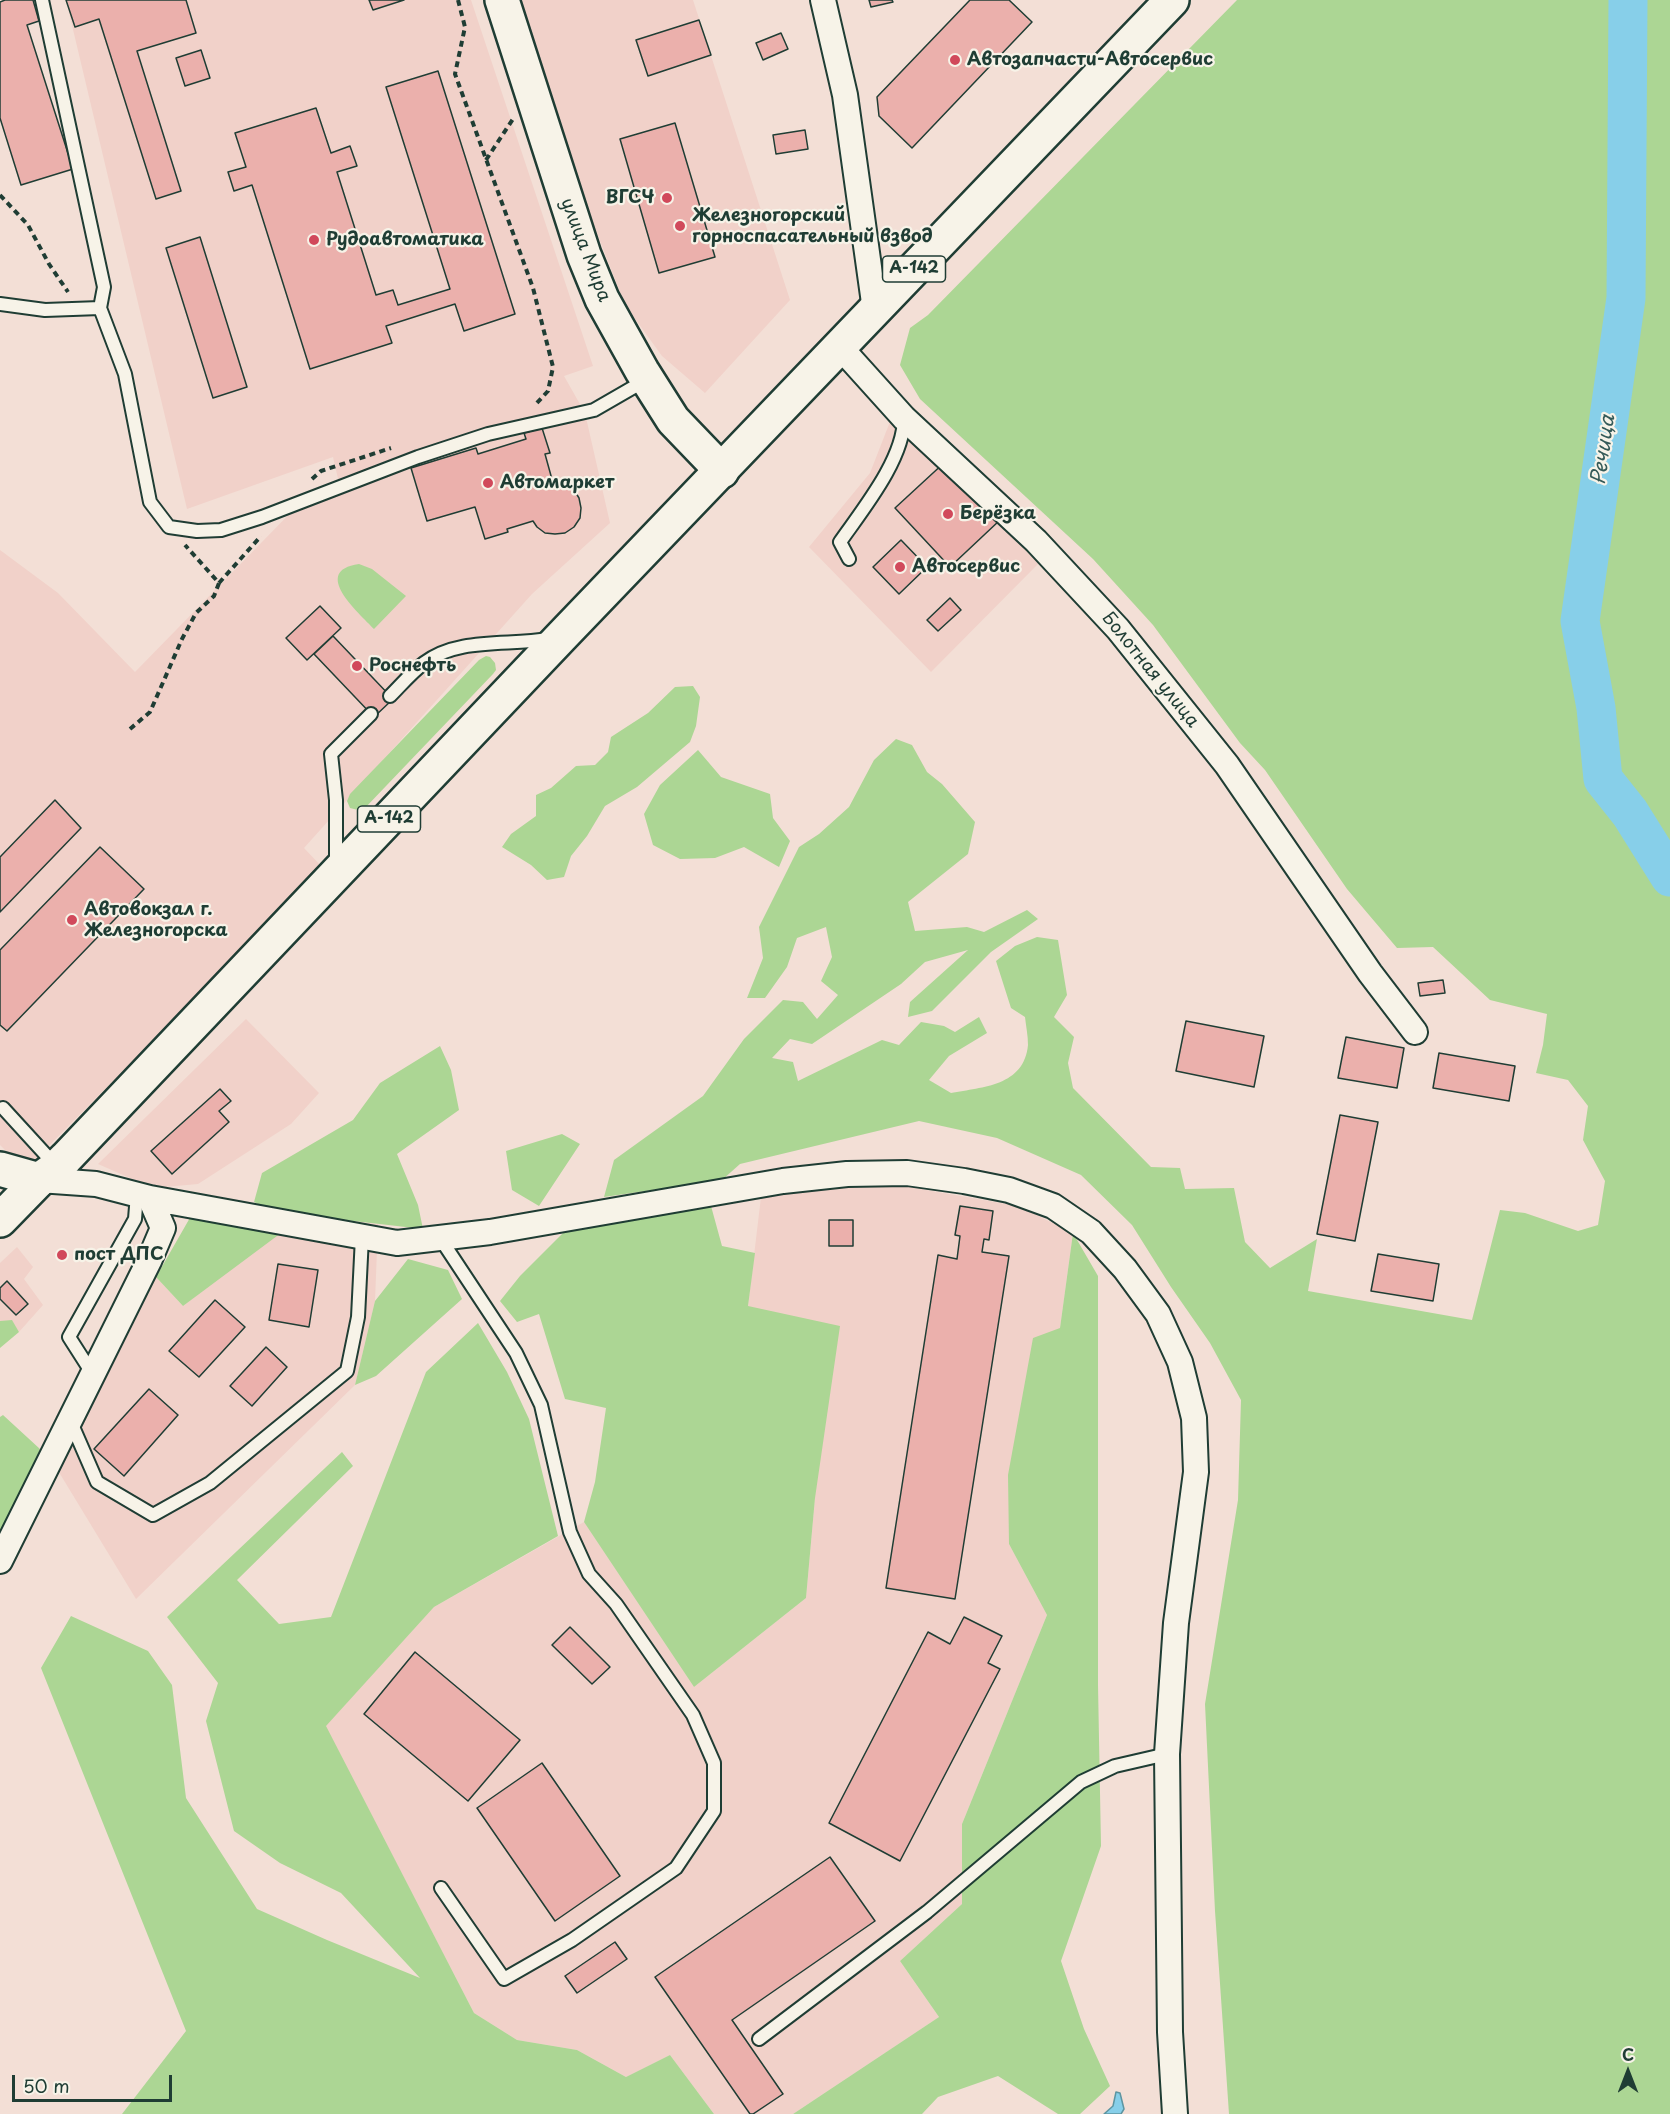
<!DOCTYPE html>
<meta charset="utf-8">
<style>
body{margin:0}
#map{position:relative;width:1670px;height:2114px;overflow:hidden;background:#f3dfd6;font-family:"Playpen Sans",sans-serif}
canvas{display:block}
.north{position:absolute;left:1598px;top:2042px;width:60px;height:60px;-webkit-text-stroke:4px #f7f3e8;paint-order:stroke;rotate:0deg;font-size:16px;font-weight:700;line-height:24px;text-align:center;color:#1f3d34}
.north::after{content:'';display:block;margin:auto;width:21px;height:27px;background:#1f3d34;clip-path:polygon(50% 0,100% 100%,50% 72%,0 100%)}
.scale{position:absolute;left:12px;top:2075px;width:160px;height:27px;box-sizing:border-box;border:3px solid #1f3d34;border-top:0;padding-left:8px;font-size:18px;line-height:21px;white-space:nowrap;color:#1f3d34;-webkit-text-stroke:4px #f7f3e8;paint-order:stroke}
</style>
<div id="map">
<canvas width="1670" height="2114"></canvas>
<div class="north">С</div>
<div class="scale">50 m</div>
</div>
<script>
const c = document.querySelector('canvas').getContext('2d');
c.lineJoin = 'round';
function paint(path, color) { c.fillStyle = color; c.fill(path, 'evenodd'); }
function stroke(path, color, width, dash) { c.strokeStyle = color; c.lineWidth = width; c.lineCap = dash ? 'butt' : 'round'; c.setLineDash(dash || []); c.stroke(path); }
function write(font, color, halo, rows, align = 'center') {
  c.font = font + ' "Playpen Sans",sans-serif'; c.lineWidth = 4.5; c.setLineDash([]); c.textBaseline = 'middle'; c.strokeStyle = halo; c.fillStyle = color; for (const [text, x, y, turn = 0] of rows) {
    c.save(); c.translate(x, y); c.rotate((+turn || 0) * Math.PI / 180); c.textAlign = isNaN(turn) ? turn : align; if (halo) c.strokeText(text, 0, 0); c.fillText(text, 0, 0); c.restore();
  }
}
paint(new Path2D(`
 M 66,0 L 471,0 L 593,366 L 564,376 L 585,413 L 610,523 L 532,594 L 304,848 L 323,868 L 25,1170 L 0,1145 L 0,550 L 58,593 L 135,672 L 303,500 L 339,483 L 333,457 L 187,509 Z
 M 516,0 L 693,0 L 790,300 L 705,393 L 662,356 L 625,305 L 565,151 Z
 M 899,409 L 1040,562 L 931,672 L 809,547 L 870,473 L 893,414 Z
 M 246,1019 L 319,1093 L 291,1124 L 198,1184 L 153,1188 L 98,1164 Z
 M 903,1186 L 1018,1206 L 1073,1233 L 1060,1328 L 1009,1544 L 1047,1615 L 962,1824 L 962,1904 L 900,1961 L 939,2017 L 793,2114 L 714,2114 L 670,2055 L 626,2077 L 577,2050 L 517,2040 L 474,2013 L 325,1726 L 434,1607 L 584,1522 L 694,1687 L 806,1598 L 815,1498 L 748,1306 L 761,1197 L 820,1189 Z
 M 297,1215 L 378,1224 L 375,1301 L 355,1385 L 136,1599 L 57,1469 L 156,1277 L 183,1306 Z
 M 17,1247 L 33,1267 L 24,1279 L 43,1305 L 19,1332 L 12,1321 L 0,1321 L 0,1263 Z`), '#f1d1c9');
paint(new Path2D(`
 M 1237,0 L 1670,0 L 1670,2114 L 1229,2114 L 1215,1911 L 1205,1704 L 1238,1500 L 1241,1400 L 1210,1343 L 1171,1287 L 1132,1225 L 1081,1175 L 997,1138 L 919,1121 L 740,1164 L 722,1180 L 604,1197 L 614,1160 L 703,1096 L 744,1039 L 783,1000 L 803,1002 L 817,1019 L 838,995 L 821,981 L 832,957 L 826,927 L 797,938 L 787,967 L 765,998 L 747,998 L 763,958 L 759,927 L 799,847 L 819,834 L 849,807 L 874,760 L 896,739 L 912,745 L 927,772 L 942,784 L 975,822 L 968,854 L 908,902 L 915,931 L 967,927 L 984,932 L 1027,910 L 1038,919 L 991,952 L 932,1011 L 908,1017 L 910,1002 L 968,950 L 925,962 L 901,984 L 812,1044 L 790,1039 L 772,1058 L 793,1062 L 798,1081 L 882,1040 L 899,1045 L 921,1022 L 944,1026 L 955,1032 L 979,1017 L 987,1033 L 949,1056 L 929,1080 L 951,1093 C 983,1087 1024,1086 1028,1045 C 1028,1036 1026,1026 1025,1017 L 1011,1008 L 996,961 L 1015,946 L 1037,937 L 1058,940 L 1067,995 L 1054,1017 L 1074,1037 L 1068,1063 L 1073,1088 L 1151,1167 L 1180,1168 L 1185,1189 L 1234,1188 L 1245,1242 L 1270,1268 L 1317,1239 L 1308,1291 L 1472,1320 L 1500,1210 L 1525,1213 L 1578,1231 L 1598,1225 L 1605,1181 L 1583,1140 L 1588,1106 L 1568,1080 L 1536,1073 L 1543,1045 L 1547,1014 L 1490,1000 L 1433,947 L 1397,948 L 1347,889 L 1265,770 L 1240,743 L 1153,625 L 1093,559 L 920,399 L 900,365 L 910,328 L 928,315 Z
 M 359,564 L 372,569 L 406,596 L 374,629 C 359,613 310,571 359,564 Z
 M 486,656 L 490,657 L 495,663 L 496,670 L 493,674 L 365,808 L 358,810 L 350,808 L 347,801 L 350,794 L 479,660 Z
 M 693,686 L 700,697 L 696,726 L 690,742 L 637,787 L 605,806 L 587,836 L 571,856 L 564,877 L 547,880 L 531,865 L 502,847 L 511,834 L 536,816 L 536,795 L 551,788 L 576,766 L 595,765 L 608,752 L 611,737 L 648,713 L 675,687 Z
 M 698,750 L 721,777 L 770,794 L 773,818 L 790,841 L 779,867 L 744,847 L 715,858 L 680,859 L 653,845 L 644,814 L 660,785 Z
 M 440,1046 L 451,1070 L 459,1110 L 397,1154 L 418,1205 L 423,1229 L 275,1212 L 254,1202 L 262,1173 L 353,1120 L 380,1083 Z
 M 562,1134 L 580,1144 L 539,1206 L 512,1190 L 506,1151 Z
 M 711,1206 L 722,1246 L 755,1253 L 748,1306 L 840,1326 L 815,1498 L 806,1598 L 694,1687 L 584,1522 L 595,1482 L 606,1408 L 565,1399 L 539,1314 L 517,1322 L 500,1301 L 520,1276 L 564,1232 Z
 M 191,1216 L 281,1233 L 183,1306 L 156,1277 Z
 M 1073,1233 L 1098,1276 L 1098,1685 L 1101,1846 L 1061,1961 L 1084,2029 L 1110,2086 L 1080,2114 L 1058,2114 L 998,2076 L 938,2097 L 922,2114 L 793,2114 L 939,2017 L 900,1961 L 962,1904 L 962,1824 L 1047,1615 L 1009,1544 L 1008,1475 L 1033,1338 L 1060,1328 Z
 M 408,1259 L 448,1270 L 462,1299 L 376,1376 L 355,1385 L 375,1301 Z
 M 12,1320 L 19,1332 L 0,1348 L 0,1321 Z
 M 478,1323 L 507,1372 L 529,1419 L 558,1536 L 434,1607 L 326,1726 L 474,2013 L 517,2040 L 577,2050 L 626,2077 L 670,2055 L 714,2114 L 122,2114 L 186,2031 L 41,1668 L 71,1616 L 148,1651 L 172,1685 L 186,1798 L 257,1909 L 327,1940 L 420,1978 L 341,1893 L 280,1863 L 234,1831 L 206,1721 L 218,1683 L 167,1617 L 342,1452 L 353,1466 L 237,1580 L 279,1624 L 331,1617 L 426,1372 Z
 M 3,1415 L 40,1449 L 24,1490 L 0,1531 L 0,1417 Z`), '#acd694');
const water = new Path2D(`
 M 1116,2092 L 1120,2093 L 1124,2109 L 1121,2114 L 1104,2114 L 1113,2106 Z`);
paint(water, '#87cfe9');
stroke(water, '#5d95a1', 1.5);
stroke(new Path2D(`
 M 1628,0 L 1626,298 L 1580,621 L 1596,708 L 1603,779 L 1630,813 L 1670,877`), '#87cfe9', 39);
const building = new Path2D(`
 M 5,0 L 33,0 L 39,21 L 27,25 L 73,169 L 21,185 L 0,118 L 0,2 Z
 M 66,0 L 186,0 L 196,33 L 137,51 L 181,191 L 156,199 L 99,19 L 75,27 Z
 M 369,0 L 404,0 L 373,10 Z
 M 869,0 L 892,0 L 893,2 L 871,7 Z
 M 970,0 L 1009,0 L 1032,22 L 912,148 L 879,116 L 877,97 Z
 M 699,20 L 711,55 L 648,76 L 636,40 Z
 M 781,33 L 788,49 L 763,60 L 756,43 Z
 M 201,50 L 210,78 L 185,86 L 176,58 Z
 M 438,71 L 515,314 L 464,331 L 455,304 L 386,326 L 392,343 L 310,369 L 252,185 L 234,191 L 228,172 L 246,167 L 235,133 L 316,108 L 331,153 L 350,146 L 357,166 L 337,172 L 376,295 L 393,290 L 398,305 L 450,289 L 386,87 Z
 M 675,123 L 715,257 L 659,273 L 620,139 Z
 M 805,130 L 808,149 L 776,154 L 773,135 Z
 M 200,237 L 247,387 L 213,398 L 166,248 Z
 M 542,428 L 550,453 L 545,454 L 553,483 L 565,484 L 574,490 L 579,498 L 581,508 L 580,518 L 574,527 L 565,533 L 555,534 L 545,533 L 537,527 L 533,521 L 507,529 L 508,532 L 485,539 L 475,507 L 427,521 L 411,468 L 476,448 L 478,454 L 526,439 L 524,433 Z
 M 946,461 L 1000,520 L 950,567 L 895,508 Z
 M 901,540 L 927,567 L 899,594 L 873,567 Z
 M 950,598 L 961,610 L 938,631 L 927,620 Z
 M 320,606 L 341,628 L 307,660 L 286,638 Z
 M 333,636 L 393,699 L 374,717 L 314,654 Z
 M 55,800 L 81,828 L 0,912 L 0,857 Z
 M 100,847 L 144,889 L 7,1031 L 0,1025 L 0,950 Z
 M 1443,980 L 1445,993 L 1420,996 L 1418,983 Z
 M 1186,1021 L 1264,1036 L 1254,1087 L 1176,1071 Z
 M 1346,1037 L 1404,1048 L 1397,1088 L 1338,1078 Z
 M 1439,1053 L 1515,1066 L 1509,1101 L 1433,1088 Z
 M 220,1089 L 231,1101 L 219,1111 L 229,1122 L 172,1174 L 151,1151 Z
 M 1340,1115 L 1378,1122 L 1355,1241 L 1317,1234 Z
 M 960,1206 L 993,1211 L 989,1240 L 984,1239 L 982,1252 L 1009,1256 L 955,1599 L 886,1588 L 938,1255 L 957,1259 L 960,1236 L 955,1235 Z
 M 829,1220 L 853,1220 L 853,1246 L 829,1246 Z
 M 1378,1254 L 1439,1264 L 1433,1301 L 1371,1291 Z
 M 278,1264 L 318,1270 L 309,1327 L 269,1320 Z
 M 7,1281 L 28,1304 L 16,1315 L 0,1299 L 0,1288 Z
 M 215,1300 L 245,1327 L 199,1377 L 169,1351 Z
 M 266,1347 L 287,1367 L 252,1406 L 230,1386 Z
 M 149,1389 L 178,1415 L 124,1476 L 94,1449 Z
 M 964,1617 L 1002,1636 L 988,1663 L 1000,1669 L 900,1861 L 829,1823 L 928,1632 L 950,1644 Z
 M 570,1627 L 610,1667 L 592,1684 L 552,1645 Z
 M 415,1652 L 520,1740 L 468,1801 L 364,1714 Z
 M 542,1763 L 620,1876 L 555,1921 L 477,1808 Z
 M 830,1857 L 875,1921 L 732,2020 L 783,2094 L 753,2114 L 750,2114 L 655,1977 Z
 M 615,1942 L 627,1959 L 577,1993 L 565,1976 Z`);
paint(building, '#ebb0ac');
stroke(building, '#1f3d34', 1.5);
const service = new Path2D(`
 M 42,0 L 104,287 L 100,308
 M 0,304 L 45,310 L 100,308 L 125,374 L 150,502 L 169,527 L 197,531 L 221,530 L 262,517 L 418,457 L 488,434 L 594,410 L 646,380
 M 849,559 L 840,542 C 863,509 904,459 904,418
 M 390,696 C 401,685 412,672 424,663 C 458,637 508,646 548,639
 M 336,866 L 336,800 L 331,754 L 371,714
 M 3,1108 L 57,1167
 M 440,1238 L 516,1353 L 541,1405 L 570,1532 L 589,1574 L 616,1604 L 693,1715 L 714,1763 L 714,1811 L 676,1868 L 572,1940 L 504,1979 L 441,1888
 M 92,1373 L 69,1337 L 135,1219 L 137,1194
 M 70,1420 L 97,1482 L 153,1515 L 210,1483 L 347,1371 L 358,1317 L 362,1237
 M 759,2039 L 927,1912 L 1081,1782 L 1115,1766 L 1167,1754`);
const minor = new Path2D(`
 M 823,0 L 845,95 L 875,310
 M 840,347 L 904,418 L 1036,541 L 1118,629 L 1227,765 L 1370,973 L 1415,1032
 M 39,1180 L 96,1184 L 150,1198 L 397,1243 L 490,1232 L 783,1181 L 847,1174 L 907,1173 L 964,1181 L 1009,1190 L 1053,1206 L 1091,1232 L 1125,1269 L 1158,1314 L 1180,1362 L 1194,1418 L 1196,1472 L 1176,1623 L 1167,1754 L 1170,2032 L 1175,2114
 M 0,1561 L 149,1261 L 163,1228 L 150,1198`);
const secondary = new Path2D(`
 M 502,0 L 584,255 L 602,299 L 642,371 L 673,420 L 722,471
 M 0,1169 L 39,1180`);
const trunk = new Path2D(`
 M 0,1220 L 39,1180 L 57,1167 L 66,1158 L 561,637 L 1172,0`);
stroke(service, '#1f3d34', 16);
stroke(minor, '#1f3d34', 28);
stroke(secondary, '#1f3d34', 38);
stroke(trunk, '#1f3d34', 38);
stroke(new Path2D(`
 M 458,0 L 465,27 L 455,74 L 533,288 L 553,367 L 548,391 L 536,404
 M 486,160 L 513,119
 M 0,195 L 28,225 L 49,264 L 68,292
 M 312,479 L 321,471 L 391,448
 M 219,583 L 261,536
 M 130,729 L 150,712 L 182,639 L 196,613 L 214,596 L 219,583 L 185,545`), '#1f3d34', 4, [6, 4.5]);
stroke(service, '#f7f3e8', 12);
stroke(minor, '#f7f3e8', 24);
stroke(secondary, '#f7f3e8', 33);
stroke(trunk, '#f7f3e8', 33);
for (const [x, y, r, color] of [
 [955,60,6,"#d1495b"],
 [667,198,6,"#d1495b"],
 [680,226,6,"#d1495b"],
 [314,240,6,"#d1495b"],
 [488,483,6,"#d1495b"],
 [948,514,6,"#d1495b"],
 [900,567,6,"#d1495b"],
 [357,666,6,"#d1495b"],
 [72,920,6,"#d1495b"],
 [62,1255,6,"#d1495b"]
]) { const dot = new Path2D(); dot.arc(x, y, r, 0, 2 * Math.PI); c.fillStyle = color; c.fill(dot); stroke(dot, '#f7f3e8', 2); }
for (const [x, y, w] of [
 [914,269,63],
 [389,819,63]
]) { const box = new Path2D(); box.roundRect(x - w / 2, y - 13, w, 26, 4.5); c.fillStyle = '#f7f3e8'; c.fill(box); stroke(box, '#1f3d34', 1.5); }
write('bold 16px', '#1f3d34', null, [
 ["А-142",914,269],
 ["А-142",389,819]
]);
write('bold 18px', '#1f3d34', '#f7f3e8', [
 ["Автозапчасти-Автосервис",967,60],
 ["ВГСЧ",655,198,"right"],
 ["Железногорский",692,216],
 ["горноспасательный взвод",692,237],
 ["Рудоавтоматика",326,240],
 ["Автомаркет",500,483],
 ["Берёзка",960,514],
 ["Автосервис",912,567],
 ["Роснефть",369,666],
 ["Автовокзал г.",84,910],
 ["Железногорска",84,931],
 ["пост ДПС",74,1255]
], 'left');
write('18px', '#1f3d34', '#f7f3e8', [
 ["улица Мира",585,250,69],
 ["Болотная улица",1150,670,51]
]);
write('italic 20px', '#345a58', '#f7f3e8', [
 ["Речица",1604,450,-82]
]);
</script>
